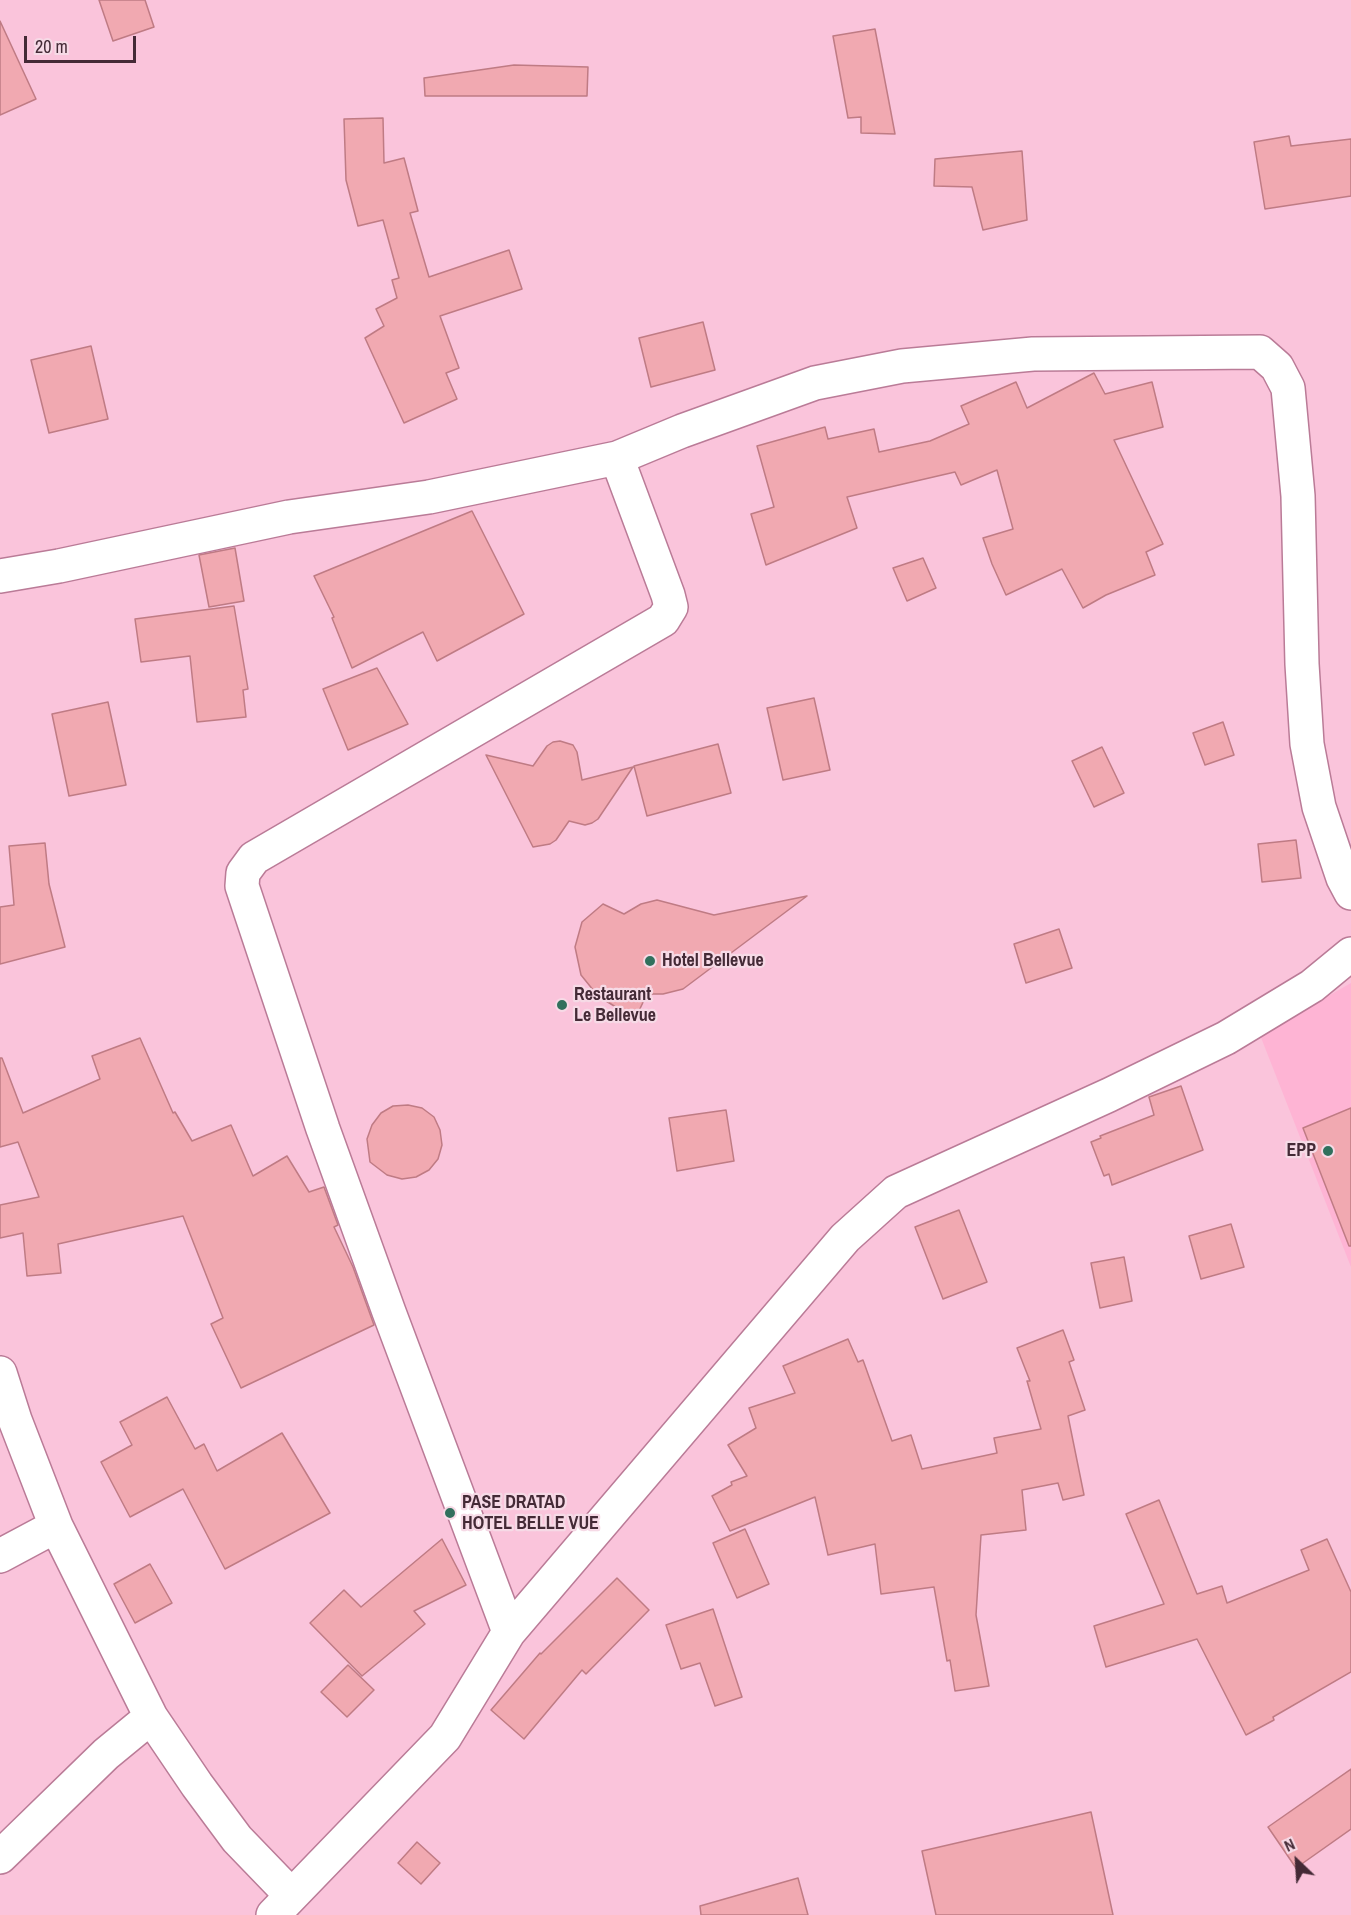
<!DOCTYPE html>
<style>
body{margin:0}
#map{position:relative;width:1351px;height:1915px;overflow:hidden;background:#fac4db;font-family:"Archivo Narrow",sans-serif}
canvas{display:block}
.north{position:absolute;left:1267px;top:1831px;width:60px;height:60px;-webkit-text-stroke:4px #f6dae6;paint-order:stroke;rotate:335deg;font-size:16px;font-weight:700;line-height:24px;text-align:center;color:#442a36}
.north::after{content:'';display:block;margin:auto;width:21px;height:27px;background:#442a36;clip-path:polygon(50% 0,100% 100%,50% 72%,0 100%)}
.scale{position:absolute;left:24px;top:36px;width:112px;height:27px;box-sizing:border-box;border:3px solid #442a36;border-top:0;padding-left:8px;font-size:18px;line-height:21px;white-space:nowrap;color:#442a36;-webkit-text-stroke:4px #f6dae6;paint-order:stroke}
</style>
<div id="map">
<canvas width="1351" height="1915"></canvas>
<div class="north">N</div>
<div class="scale">20 m</div>
</div>
<script>
const c = document.querySelector('canvas').getContext('2d');
c.lineJoin = 'round';
function paint(path, color) { c.fillStyle = color; c.fill(path, 'evenodd'); }
function stroke(path, color, width, dash) { c.strokeStyle = color; c.lineWidth = width; c.lineCap = dash ? 'butt' : 'round'; c.setLineDash(dash || []); c.stroke(path); }
function write(font, color, halo, rows, align = 'center') {
  c.font = font + ' "Archivo Narrow",sans-serif'; c.lineWidth = 4.5; c.setLineDash([]); c.textBaseline = 'middle'; c.strokeStyle = halo; c.fillStyle = color; for (const [text, x, y, turn = 0] of rows) {
    c.save(); c.translate(x, y); c.rotate((+turn || 0) * Math.PI / 180); c.textAlign = isNaN(turn) ? turn : align; if (halo) c.strokeText(text, 0, 0); c.fillText(text, 0, 0); c.restore();
  }
}
paint(new Path2D(`
 M 1351,983 L 1351,1267 L 1260,1035 Z`), '#feb4d4');
const building = new Path2D(`
 M 99,0 L 145,0 L 154,27 L 113,41 Z
 M 0,21 L 36,99 L 0,115 Z
 M 875,29 L 889,102 L 895,134 L 861,133 L 861,117 L 848,118 L 833,36 Z
 M 514,65 L 588,67 L 587,96 L 425,96 L 424,78 Z
 M 383,118 L 384,163 L 404,158 L 418,211 L 410,213 L 429,277 L 509,250 L 522,289 L 440,316 L 459,368 L 446,373 L 457,399 L 404,423 L 365,338 L 384,326 L 376,309 L 397,298 L 392,280 L 399,278 L 383,220 L 358,226 L 346,180 L 344,119 Z
 M 1289,136 L 1291,146 L 1351,139 L 1351,196 L 1265,209 L 1254,142 Z
 M 1022,151 L 1027,220 L 983,230 L 972,187 L 934,186 L 935,159 Z
 M 703,322 L 715,370 L 651,387 L 639,338 Z
 M 91,346 L 108,419 L 49,433 L 31,360 Z
 M 1094,373 L 1105,394 L 1152,382 L 1163,427 L 1114,440 L 1163,544 L 1146,552 L 1155,575 L 1106,595 L 1083,608 L 1062,569 L 1006,595 L 992,564 L 983,538 L 1013,529 L 997,470 L 961,485 L 955,472 L 847,497 L 857,528 L 766,565 L 751,514 L 774,507 L 757,446 L 825,427 L 828,439 L 874,429 L 879,452 L 930,441 L 969,424 L 961,406 L 1016,382 L 1027,408 Z
 M 472,511 L 524,614 L 437,661 L 423,632 L 352,668 L 332,618 L 334,617 L 314,576 Z
 M 235,548 L 244,601 L 209,607 L 199,555 Z
 M 923,558 L 936,588 L 907,601 L 893,568 Z
 M 234,606 L 248,689 L 243,690 L 246,717 L 197,722 L 190,656 L 141,662 L 135,619 Z
 M 377,668 L 408,724 L 348,750 L 323,689 Z
 M 814,698 L 830,770 L 783,780 L 767,708 Z
 M 108,702 L 126,785 L 69,796 L 52,714 Z
 M 1223,722 L 1234,755 L 1205,765 L 1193,733 Z
 M 560,741 L 573,745 L 577,752 L 582,780 L 633,767 L 598,819 L 592,823 L 585,825 L 569,821 L 556,840 L 550,844 L 533,847 L 486,755 L 533,766 L 547,746 L 553,742 Z
 M 718,744 L 731,793 L 647,816 L 634,766 Z
 M 1102,747 L 1124,793 L 1094,807 L 1072,761 Z
 M 1296,840 L 1301,878 L 1262,882 L 1258,844 Z
 M 45,843 L 49,884 L 65,947 L 0,964 L 0,907 L 14,905 L 9,846 Z
 M 807,896 L 683,989 L 663,994 L 647,994 L 636,1017 L 619,1009 L 598,996 L 581,975 L 575,947 L 582,922 L 603,904 L 624,914 L 641,904 L 657,900 L 714,915 Z
 M 1059,929 L 1072,968 L 1026,983 L 1014,944 Z
 M 140,1038 L 173,1113 L 175,1112 L 192,1141 L 231,1125 L 253,1176 L 287,1156 L 309,1192 L 324,1187 L 338,1225 L 334,1227 L 353,1267 L 374,1325 L 241,1388 L 211,1324 L 223,1318 L 183,1216 L 58,1244 L 61,1273 L 27,1276 L 23,1233 L 0,1238 L 0,1205 L 39,1197 L 18,1142 L 0,1147 L 0,1058 L 2,1058 L 23,1113 L 100,1079 L 92,1056 Z
 M 1181,1086 L 1203,1150 L 1112,1185 L 1109,1174 L 1104,1176 L 1091,1142 L 1101,1138 L 1100,1136 L 1154,1115 L 1149,1097 Z
 M 408,1105 L 422,1108 L 434,1117 L 440,1130 L 442,1145 L 438,1159 L 429,1170 L 416,1177 L 402,1179 L 387,1175 L 370,1162 L 367,1139 L 372,1125 L 381,1113 L 393,1106 Z
 M 1351,1108 L 1351,1246 L 1349,1246 L 1303,1128 Z
 M 726,1110 L 734,1161 L 677,1171 L 669,1118 Z
 M 959,1210 L 987,1282 L 943,1299 L 915,1227 Z
 M 1231,1224 L 1244,1267 L 1201,1279 L 1189,1236 Z
 M 1124,1257 L 1132,1301 L 1100,1308 L 1091,1263 Z
 M 1063,1330 L 1074,1360 L 1069,1362 L 1085,1410 L 1068,1416 L 1084,1495 L 1063,1500 L 1058,1483 L 1022,1490 L 1026,1530 L 981,1535 L 976,1615 L 989,1686 L 955,1691 L 950,1660 L 947,1661 L 934,1587 L 881,1594 L 875,1544 L 828,1555 L 815,1497 L 730,1531 L 712,1496 L 732,1485 L 731,1482 L 747,1476 L 728,1445 L 756,1428 L 749,1408 L 795,1393 L 783,1366 L 848,1339 L 858,1362 L 863,1360 L 892,1441 L 911,1435 L 922,1469 L 997,1453 L 994,1438 L 1041,1429 L 1027,1381 L 1030,1381 L 1017,1348 Z
 M 167,1397 L 195,1449 L 204,1444 L 217,1471 L 282,1433 L 330,1513 L 225,1569 L 183,1489 L 130,1517 L 101,1462 L 132,1445 L 120,1422 Z
 M 1159,1500 L 1197,1594 L 1222,1586 L 1227,1603 L 1309,1570 L 1301,1550 L 1327,1539 L 1351,1592 L 1351,1672 L 1273,1717 L 1274,1720 L 1246,1735 L 1197,1639 L 1106,1667 L 1094,1626 L 1164,1604 L 1126,1514 Z
 M 745,1529 L 769,1584 L 737,1598 L 713,1543 Z
 M 442,1539 L 466,1585 L 414,1611 L 425,1624 L 362,1676 L 310,1623 L 344,1590 L 361,1607 Z
 M 150,1564 L 172,1603 L 135,1623 L 114,1584 Z
 M 617,1578 L 649,1610 L 586,1674 L 582,1670 L 524,1739 L 491,1710 L 540,1653 L 541,1654 Z
 M 713,1609 L 742,1697 L 715,1706 L 700,1663 L 681,1669 L 666,1625 Z
 M 348,1665 L 374,1690 L 347,1717 L 321,1692 Z
 M 1351,1769 L 1351,1829 L 1296,1868 L 1268,1827 Z
 M 1091,1812 L 1113,1915 L 936,1915 L 922,1851 Z
 M 417,1842 L 440,1863 L 421,1884 L 398,1863 Z
 M 798,1878 L 808,1915 L 701,1915 L 700,1906 Z`);
paint(building, '#f1a9b1');
stroke(building, '#bf7b84', 1.5);
const street = new Path2D(`
 M 0,576 L 59,566 L 289,517 L 429,497 L 617,458 L 682,431 L 815,383 L 902,366 L 1033,354 L 1260,352 L 1277,367 L 1288,388 L 1298,496 L 1302,664 L 1307,744 L 1319,807 L 1343,878 L 1351,893
 M 0,1373 L 15,1420 L 56,1526 L 151,1717
 M 0,1556 L 56,1526
 M 509,1632 L 389,1312 L 323,1129 L 242,886 L 243,873 L 254,858 L 663,620 L 671,607 L 668,595 L 617,458
 M 0,1857 L 106,1754 L 151,1717 L 197,1785 L 237,1839 L 291,1895
 M 273,1915 L 445,1737 L 509,1632 L 845,1238 L 896,1192 L 1109,1095 L 1226,1038 L 1312,986 L 1351,954`);
stroke(street, '#ba7b97', 36);
stroke(street, '#fff', 33);
for (const [x, y, r, color] of [
 [650,961,6,"#31705d"],
 [562,1005,6,"#31705d"],
 [1328,1151,6,"#31705d"],
 [450,1513,6,"#31705d"]
]) { const dot = new Path2D(); dot.arc(x, y, r, 0, 2 * Math.PI); c.fillStyle = color; c.fill(dot); stroke(dot, '#f6dae6', 2); }
write('bold 18px', '#442a36', '#f6dae6', [
 ["Hotel Bellevue",662,961],
 ["Restaurant",574,995],
 ["Le Bellevue",574,1016],
 ["EPP",1316,1151,"right"],
 ["PASE DRATAD",462,1503],
 ["HOTEL BELLE VUE",462,1524]
], 'left');
</script>
